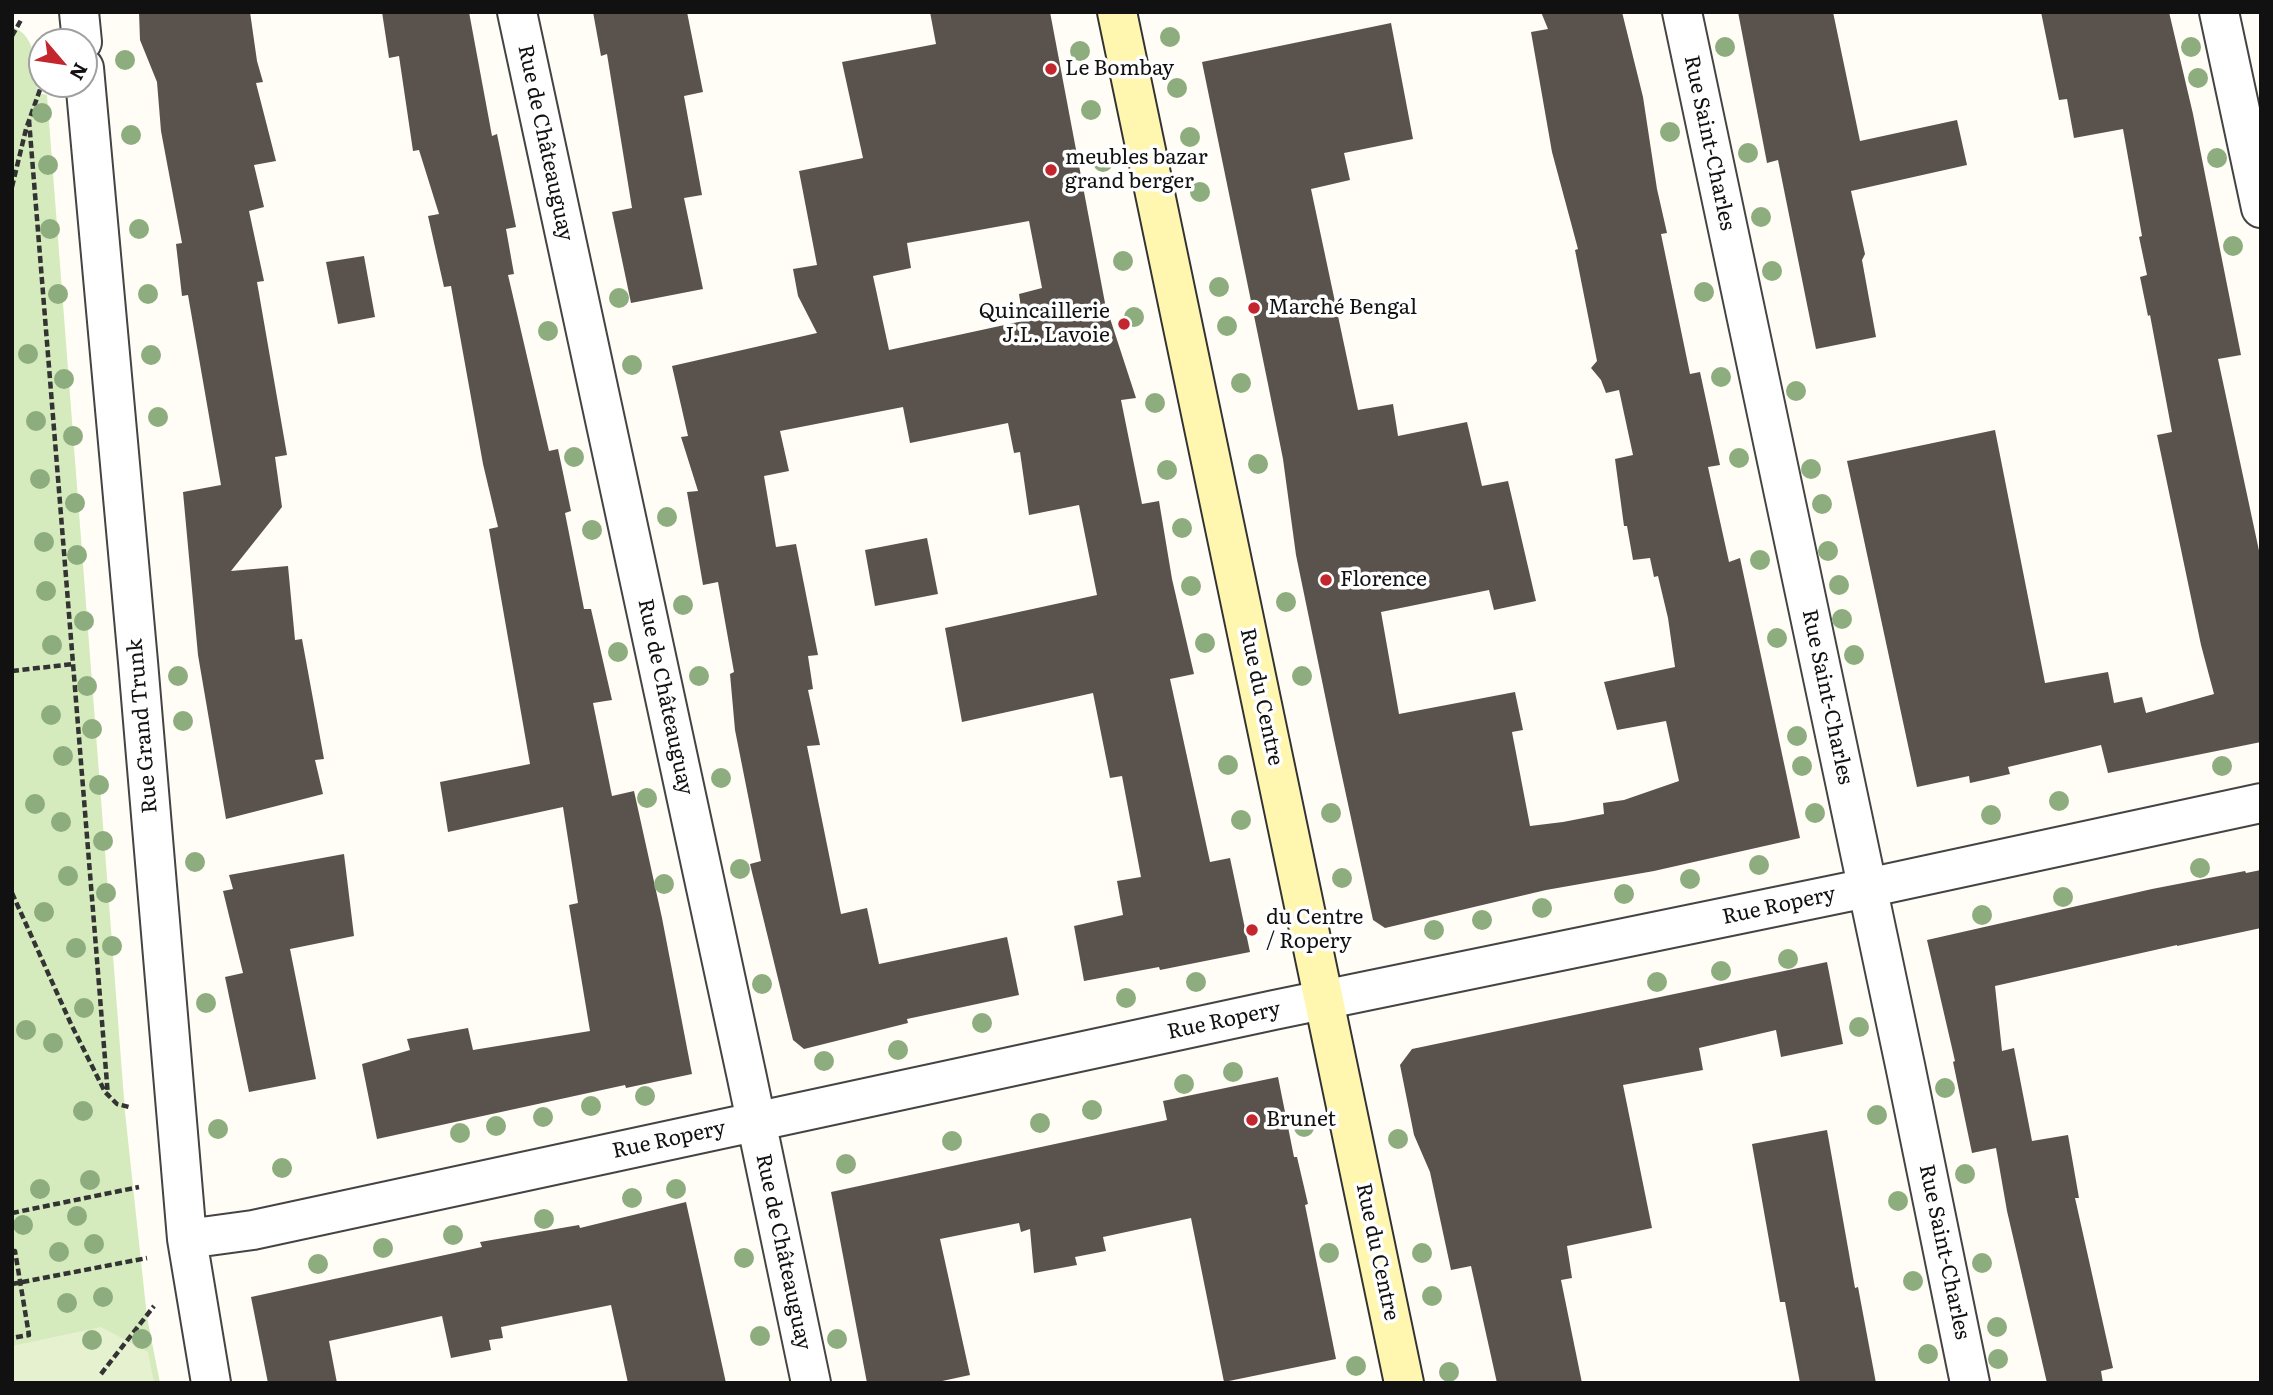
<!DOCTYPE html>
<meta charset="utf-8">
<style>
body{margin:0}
#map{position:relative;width:2273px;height:1395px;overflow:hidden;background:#fffdf5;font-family:Literata,serif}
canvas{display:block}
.frame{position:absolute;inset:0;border:14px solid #111;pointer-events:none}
.north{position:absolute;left:28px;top:28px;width:70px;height:70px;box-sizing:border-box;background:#fff;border:2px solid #a0a0a0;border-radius:50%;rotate:119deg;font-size:19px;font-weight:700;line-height:28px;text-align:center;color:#111}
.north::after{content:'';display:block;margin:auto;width:24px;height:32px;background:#c4262e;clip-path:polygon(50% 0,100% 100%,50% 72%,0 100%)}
</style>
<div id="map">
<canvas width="2273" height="1395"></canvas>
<div class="frame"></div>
<div class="north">N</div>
</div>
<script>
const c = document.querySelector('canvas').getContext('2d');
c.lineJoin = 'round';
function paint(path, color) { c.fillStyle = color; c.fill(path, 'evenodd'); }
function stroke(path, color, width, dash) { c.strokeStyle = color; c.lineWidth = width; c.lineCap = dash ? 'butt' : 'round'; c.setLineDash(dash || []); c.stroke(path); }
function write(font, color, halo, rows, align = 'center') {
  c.font = font + ' Literata,serif'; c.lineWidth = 7; c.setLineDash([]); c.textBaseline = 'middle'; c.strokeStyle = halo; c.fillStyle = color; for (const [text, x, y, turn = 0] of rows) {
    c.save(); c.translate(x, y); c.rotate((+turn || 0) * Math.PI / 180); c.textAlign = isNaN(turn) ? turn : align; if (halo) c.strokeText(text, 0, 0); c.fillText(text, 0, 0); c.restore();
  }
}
paint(new Path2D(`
 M 12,27 C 38,35 35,70 38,93 L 47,95 L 125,1112 L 147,1317 L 160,1383 L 12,1383 Z`), '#d5ebbd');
paint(new Path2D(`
 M 101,1327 L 148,1352 L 154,1383 L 12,1383 L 12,1346 Z`), '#e6f2cf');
paint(new Path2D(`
 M 139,12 L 250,12 L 257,61 L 263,82 L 256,83 L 276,161 L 254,165 L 264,207 L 249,211 L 264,281 L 257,282 L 287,455 L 275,457 L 282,507 L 231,571 L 288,566 L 295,640 L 302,639 L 324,759 L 315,760 L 323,794 L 226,819 L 198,655 L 183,492 L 221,485 L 188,295 L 182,296 L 176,244 L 182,243 L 161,131 L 157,82 L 140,40 Z
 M 382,12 L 469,12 L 492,136 L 497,134 L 516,227 L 506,229 L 514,274 L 508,275 L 549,451 L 558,449 L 571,511 L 565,513 L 584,609 L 591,609 L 612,700 L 593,703 L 612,796 L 634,791 L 662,918 L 692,1074 L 626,1088 L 625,1085 L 377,1139 L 362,1064 L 410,1050 L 407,1039 L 468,1028 L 473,1050 L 590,1031 L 569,905 L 578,903 L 563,807 L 448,832 L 440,782 L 530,764 L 489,529 L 498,527 L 483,464 L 451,286 L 444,287 L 428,216 L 439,214 L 419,150 L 413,151 L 399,56 L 389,58 Z
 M 593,12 L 687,12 L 703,92 L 684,96 L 702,195 L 684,198 L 703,289 L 631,303 L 612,212 L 632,208 L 607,54 L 601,56 Z
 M 930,12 L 1050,12 L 1105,303 L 1136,398 L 1121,400 L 1142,504 L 1159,501 L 1172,579 L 1194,674 L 1170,679 L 1210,862 L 1230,858 L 1250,952 L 1160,970 L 1159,967 L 1084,981 L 1074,926 L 1123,915 L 1117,881 L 1141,877 L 1122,776 L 1110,778 L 1093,693 L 962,722 L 945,628 L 1097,595 L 1079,505 L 1029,515 L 1020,452 L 1014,453 L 1008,423 L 910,443 L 903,407 L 780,431 L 789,471 L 764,476 L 776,547 L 796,544 L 818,655 L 808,656 L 813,689 L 808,690 L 820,745 L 807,746 L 841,914 L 867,908 L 879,964 L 1007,937 L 1019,995 L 907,1019 L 908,1023 L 804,1049 L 793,1040 L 750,864 L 761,861 L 735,730 L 730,674 L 734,672 L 718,582 L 703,585 L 687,492 L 698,491 L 681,437 L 688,436 L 672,366 L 817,333 L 798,296 L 793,269 L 817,265 L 799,171 L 863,158 L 842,62 L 936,44 ZM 1029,221 L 1042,288 L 1019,294 L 1023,321 L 889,350 L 873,276 L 911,268 L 907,243 Z
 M 1541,12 L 1622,12 L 1643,97 L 1657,189 L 1667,233 L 1661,234 L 1690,374 L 1700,372 L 1720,465 L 1708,467 L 1729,562 L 1740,558 L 1800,838 L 1654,871 L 1546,890 L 1385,928 L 1373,920 L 1334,739 L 1296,555 L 1283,459 L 1268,384 L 1202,62 L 1391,23 L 1413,139 L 1344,153 L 1350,180 L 1311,189 L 1358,410 L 1393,404 L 1398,436 L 1467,422 L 1482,486 L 1508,481 L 1536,601 L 1494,610 L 1489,590 L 1381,612 L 1399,714 L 1515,692 L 1523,730 L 1512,732 L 1530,826 L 1563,822 L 1604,814 L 1603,803 L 1624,800 L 1679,781 L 1666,721 L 1617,730 L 1604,682 L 1675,667 L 1668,618 L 1658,576 L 1654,577 L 1650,558 L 1633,560 L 1627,526 L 1624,526 L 1615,459 L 1633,455 L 1619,390 L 1606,393 L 1601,380 L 1591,368 L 1597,361 L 1575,250 L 1578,249 L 1552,152 L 1531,32 L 1548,29 Z
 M 1738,12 L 1833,12 L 1860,141 L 1957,120 L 1967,165 L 1851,191 L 1865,254 L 1862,260 L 1876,337 L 1816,349 L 1778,160 L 1767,163 Z
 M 2041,12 L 2169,12 L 2193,114 L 2241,355 L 2218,359 L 2261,560 L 2261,742 L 2108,773 L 2101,745 L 2008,767 L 2010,774 L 1970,783 L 1969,776 L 1917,787 L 1847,461 L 1995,430 L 2045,683 L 2108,672 L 2114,703 L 2142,697 L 2146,713 L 2214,694 L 2201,645 L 2157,435 L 2172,432 L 2150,315 L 2148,316 L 2140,277 L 2147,275 L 2139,237 L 2142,236 L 2123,129 L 2074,138 L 2067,99 L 2059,100 Z
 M 364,256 L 375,317 L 338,324 L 326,262 Z
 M 927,538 L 938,594 L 875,606 L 865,550 Z
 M 344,854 L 354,936 L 290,949 L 316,1079 L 249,1092 L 225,977 L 243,973 L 223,891 L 233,889 L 229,875 Z
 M 2261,870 L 2261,928 L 2177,946 L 2177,945 L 1995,986 L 2002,1051 L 2014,1048 L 2032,1141 L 2068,1135 L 2079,1198 L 2075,1198 L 2113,1368 L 2101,1371 L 2103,1383 L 2047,1383 L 2007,1211 L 1996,1148 L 1972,1153 L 1953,1062 L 1955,1061 L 1927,940 L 2152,889 L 2245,871 L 2246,873 Z
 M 1827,962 L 1843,1044 L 1781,1057 L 1776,1030 L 1699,1048 L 1703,1070 L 1623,1085 L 1652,1228 L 1567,1246 L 1572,1278 L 1561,1280 L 1582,1383 L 1497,1383 L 1471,1266 L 1451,1270 L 1430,1172 L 1414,1135 L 1400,1065 L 1412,1049 Z
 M 1278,1077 L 1294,1157 L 1297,1157 L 1308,1204 L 1305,1205 L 1336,1359 L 1224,1382 L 1191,1218 L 1103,1237 L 1106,1251 L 1075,1257 L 1077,1265 L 1034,1273 L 1030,1229 L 1021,1232 L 1019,1223 L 940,1239 L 970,1375 L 933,1383 L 867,1383 L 831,1192 L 1167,1120 L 1163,1101 Z
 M 1827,1130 L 1848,1248 L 1855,1288 L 1858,1287 L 1876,1383 L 1800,1383 L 1785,1302 L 1780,1302 L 1752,1144 Z
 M 686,1202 L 726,1383 L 628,1383 L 611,1305 L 501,1327 L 503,1338 L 489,1340 L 491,1350 L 451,1358 L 442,1316 L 329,1341 L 337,1383 L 268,1383 L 251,1297 L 482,1247 L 480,1242 L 579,1225 L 580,1228 Z`), '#5a524d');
const street = new Path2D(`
 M 79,12 L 82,42
 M 517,12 L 746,1073 L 811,1383
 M 1682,12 L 1905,1065 L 1970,1383
 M 2219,12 L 2261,208
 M 84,68 L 138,662 L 187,1239 L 211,1383
 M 187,1239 L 253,1230 L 1274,1010 L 1867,888 L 2261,803`);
const secondary = new Path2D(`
 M 1117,12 L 1404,1383`);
stroke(street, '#444', 42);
stroke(secondary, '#333', 42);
stroke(new Path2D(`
 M 12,36 L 21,20
 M 29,120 L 108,1096
 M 12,187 L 26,129 L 42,84
 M 12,671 L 73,664
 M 12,893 L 71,1024 L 105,1092 L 117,1104 L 129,1107
 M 12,1213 L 139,1187
 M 12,1252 L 15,1251 L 29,1335 L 12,1338
 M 12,1284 L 147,1258
 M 101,1374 L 154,1306`), '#333', 4.5, [7, 3.5]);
stroke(street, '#fff', 38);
stroke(secondary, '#fff6b0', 38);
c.fillStyle = '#8dad7f';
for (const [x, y] of [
 [1170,37],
 [1725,47],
 [2191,47],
 [1080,51],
 [125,60],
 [2198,78],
 [1177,88],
 [1091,110],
 [42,113],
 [1670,132],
 [131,135],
 [1190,137],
 [1748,153],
 [2217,158],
 [1103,162],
 [48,165],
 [1200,192],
 [1761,217],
 [50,229],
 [139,229],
 [2233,246],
 [1123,261],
 [1772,271],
 [1219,287],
 [1704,292],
 [58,294],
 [148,294],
 [619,298],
 [1134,317],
 [1227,326],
 [548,331],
 [28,354],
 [151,355],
 [632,365],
 [1721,377],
 [64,379],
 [1241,383],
 [1796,391],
 [1155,403],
 [158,417],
 [36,421],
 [73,436],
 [574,457],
 [1739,458],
 [1258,464],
 [1811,469],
 [1167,470],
 [40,479],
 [75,503],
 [1822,504],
 [667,517],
 [1182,528],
 [592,530],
 [44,542],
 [1828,551],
 [77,555],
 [1760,560],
 [1839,585],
 [1191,586],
 [46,591],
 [1286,602],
 [683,605],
 [1842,619],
 [84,621],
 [1777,638],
 [1205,643],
 [52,645],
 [618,652],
 [1854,655],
 [178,676],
 [699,676],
 [1302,676],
 [87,686],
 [51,715],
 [183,721],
 [92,729],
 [1797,736],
 [63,756],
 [1228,765],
 [1802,766],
 [2222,766],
 [721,778],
 [99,785],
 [647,798],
 [2059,801],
 [35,804],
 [1331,813],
 [1815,813],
 [1991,815],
 [1241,820],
 [61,822],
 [103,841],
 [195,862],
 [1759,865],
 [2200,868],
 [740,869],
 [68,876],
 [1342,878],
 [1690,879],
 [664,884],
 [106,893],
 [1624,894],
 [2063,897],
 [1542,908],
 [44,912],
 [1982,915],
 [1482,920],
 [1434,930],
 [112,946],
 [76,948],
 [1788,959],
 [1721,971],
 [1196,982],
 [1657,982],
 [762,984],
 [1126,998],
 [206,1003],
 [84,1008],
 [982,1023],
 [1859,1027],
 [26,1030],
 [53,1043],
 [898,1050],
 [824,1061],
 [1233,1072],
 [1184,1084],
 [1945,1088],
 [645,1096],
 [591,1106],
 [1092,1110],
 [83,1111],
 [1877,1115],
 [543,1117],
 [1040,1123],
 [496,1126],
 [1304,1127],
 [218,1129],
 [460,1133],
 [1398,1139],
 [952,1141],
 [846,1164],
 [282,1168],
 [1965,1174],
 [90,1180],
 [40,1189],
 [676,1189],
 [632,1198],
 [1898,1201],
 [77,1216],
 [544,1219],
 [23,1225],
 [453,1235],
 [94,1244],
 [383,1248],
 [59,1252],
 [1329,1253],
 [1422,1253],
 [744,1258],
 [1982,1263],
 [318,1264],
 [1913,1281],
 [1432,1296],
 [103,1297],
 [67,1303],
 [1997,1327],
 [760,1336],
 [142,1339],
 [837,1339],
 [92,1340],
 [1928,1354],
 [1998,1359],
 [1356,1366],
 [1449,1372]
]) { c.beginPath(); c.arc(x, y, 10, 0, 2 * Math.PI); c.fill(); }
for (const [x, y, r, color] of [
 [1051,69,7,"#c4262e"],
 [1051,170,7,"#c4262e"],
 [1254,308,7,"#c4262e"],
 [1124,324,7,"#c4262e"],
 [1326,580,7,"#c4262e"],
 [1252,930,7,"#c4262e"],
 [1252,1120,7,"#c4262e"]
]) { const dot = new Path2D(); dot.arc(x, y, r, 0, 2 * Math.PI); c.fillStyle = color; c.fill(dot); stroke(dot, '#fff', 2.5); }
write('21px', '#111', '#fff', [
 ["Le Bombay",1065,69],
 ["meubles bazar",1065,158],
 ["grand berger",1065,182],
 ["Marché Bengal",1268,308],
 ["Quincaillerie",1110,312,"right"],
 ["J.L. Lavoie",1110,336,"right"],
 ["Florence",1340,580],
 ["du Centre",1266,918],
 ["/ Ropery",1266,942],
 ["Brunet",1266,1120]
], 'left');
write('21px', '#111', '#fff', [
 ["Rue de Châteauguay",545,143,78],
 ["Rue Saint-Charles",1709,143,78],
 ["Rue de Châteauguay",665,697,78],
 ["Rue du Centre",1261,697,78],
 ["Rue Saint-Charles",1827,697,78],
 ["Rue Grand Trunk",143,726,-95],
 ["Rue Ropery",1779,906,-12],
 ["Rue Ropery",1224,1021,-12],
 ["Rue Ropery",669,1140,-12],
 ["Rue de Châteauguay",783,1252,78],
 ["Rue du Centre",1377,1252,78],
 ["Rue Saint-Charles",1944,1252,78]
]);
</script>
